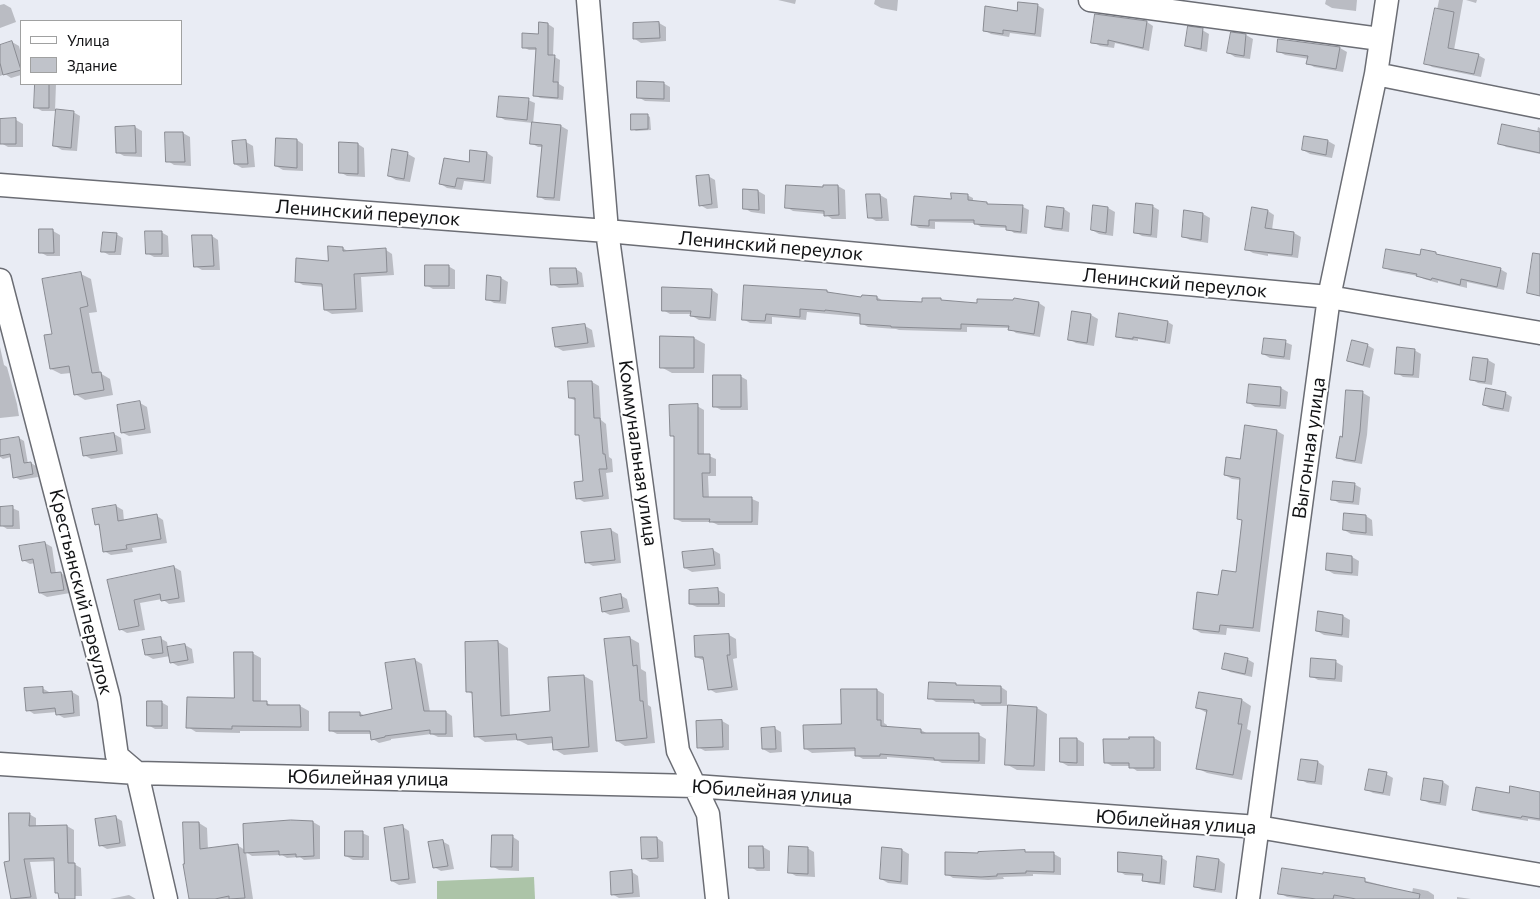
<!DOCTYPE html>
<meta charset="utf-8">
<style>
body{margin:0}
#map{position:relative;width:1540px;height:899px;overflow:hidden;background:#e9ecf4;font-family:Commissioner,sans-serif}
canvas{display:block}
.legend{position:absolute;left:20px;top:20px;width:162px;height:65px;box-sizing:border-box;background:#fff;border:1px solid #a0a1a1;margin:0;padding:6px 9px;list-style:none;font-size:15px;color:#121315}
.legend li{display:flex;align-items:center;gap:10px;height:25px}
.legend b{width:25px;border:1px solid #a0a1a1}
</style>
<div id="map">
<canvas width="1540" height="899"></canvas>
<ul class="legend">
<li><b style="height:6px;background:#fff"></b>Улица</li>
<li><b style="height:14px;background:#c0c3ca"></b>Здание</li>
</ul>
</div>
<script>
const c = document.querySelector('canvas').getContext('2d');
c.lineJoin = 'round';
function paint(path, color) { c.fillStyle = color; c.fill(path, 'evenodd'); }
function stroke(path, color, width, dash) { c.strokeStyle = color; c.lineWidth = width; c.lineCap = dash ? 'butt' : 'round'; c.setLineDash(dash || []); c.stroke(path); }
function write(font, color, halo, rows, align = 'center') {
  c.font = font + ' Commissioner,sans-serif'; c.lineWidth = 4; c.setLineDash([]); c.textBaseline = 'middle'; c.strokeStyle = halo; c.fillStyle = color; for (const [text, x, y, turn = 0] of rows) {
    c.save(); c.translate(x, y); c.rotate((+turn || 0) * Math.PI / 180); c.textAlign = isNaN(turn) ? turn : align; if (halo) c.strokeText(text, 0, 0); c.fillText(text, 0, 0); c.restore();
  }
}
paint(new Path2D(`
 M 534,877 L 535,899 L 437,899 L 437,881 Z`), '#acc4a8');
paint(new Path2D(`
 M 778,0 L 796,0 L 795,4 Z
 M 875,0 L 898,0 L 897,11 L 881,8 L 874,4 Z
 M 1326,0 L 1357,0 L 1356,11 L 1332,8 L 1325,4 Z
 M 1439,0 L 1463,0 L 1454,50 L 1478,55 L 1485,59 L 1481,77 L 1432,67 L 1426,63 Z
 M 1466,0 L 1477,0 L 1476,3 Z
 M 4,4 L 11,8 L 16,22 L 0,28 L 0,5 Z
 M 1037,5 L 1044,9 L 1041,37 L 1010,33 L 1009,37 L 991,34 L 984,30 L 1018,12 Z
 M 1147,22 L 1153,26 L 1149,51 L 1115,43 L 1114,48 L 1100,46 L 1093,42 Z
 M 659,23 L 666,27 L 666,41 L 641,43 L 635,39 Z
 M 548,24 L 554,28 L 553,56 L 560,60 L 559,84 L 564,87 L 563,100 L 540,98 L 535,95 L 537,50 L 529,50 L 523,47 L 539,35 Z
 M 1202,30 L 1209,34 L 1207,52 L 1194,49 L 1187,45 Z
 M 1232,34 L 1246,35 L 1253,39 L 1250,59 L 1235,57 L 1229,53 Z
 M 1279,40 L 1340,48 L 1347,52 L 1343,72 L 1314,67 L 1308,63 L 1309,59 L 1285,55 L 1278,51 Z
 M 12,42 L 19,46 L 21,54 L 21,75 L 11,78 L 5,74 L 0,76 L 0,46 Z
 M 663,83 L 670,87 L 670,102 L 645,101 L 638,97 Z
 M 36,84 L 56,84 L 55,111 L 73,112 L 80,116 L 77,151 L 62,150 L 55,146 L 57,111 L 42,111 L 35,107 Z
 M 528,100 L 535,103 L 533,124 L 561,126 L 568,130 L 560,201 L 545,200 L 538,196 L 543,147 L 538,147 L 531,143 L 533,123 L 505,120 L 498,116 Z
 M 647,115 L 650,117 L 651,130 L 636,131 L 633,129 Z
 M 16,120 L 23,124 L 23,147 L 8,147 L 1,143 Z
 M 135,127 L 142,131 L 142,157 L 124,156 L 117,152 Z
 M 1538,127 L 1540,128 L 1540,154 L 1506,147 L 1500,143 L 1537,133 Z
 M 183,133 L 190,137 L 191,166 L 174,165 L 168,161 L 167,134 Z
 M 1305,137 L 1328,141 L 1335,145 L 1332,158 L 1310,154 L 1303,150 Z
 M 297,140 L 303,144 L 303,171 L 283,170 L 276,166 Z
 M 246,142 L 253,146 L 255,167 L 242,168 L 235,164 Z
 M 358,144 L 364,148 L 365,177 L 347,176 L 340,172 Z
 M 393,151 L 408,154 L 415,158 L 410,182 L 396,180 L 389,176 Z
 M 487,153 L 493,157 L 491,184 L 464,181 L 462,190 L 447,188 L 441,184 Z
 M 708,176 L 715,180 L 718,208 L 707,209 L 700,205 Z
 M 838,186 L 845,190 L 846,219 L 832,219 L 825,214 L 793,211 L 786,207 L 824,188 Z
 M 758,191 L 765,195 L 765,214 L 751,212 L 744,208 Z
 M 868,195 L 880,195 L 887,199 L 889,221 L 876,221 L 869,217 Z
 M 967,195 L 973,198 L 973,202 L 986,203 L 991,205 L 1023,207 L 1029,210 L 1027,234 L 1014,233 L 1008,228 L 981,227 L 975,223 L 935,222 L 935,229 L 919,228 L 912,224 L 952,200 Z
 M 1152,206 L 1159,210 L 1157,238 L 1142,236 L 1135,232 Z
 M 1108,208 L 1115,212 L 1113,236 L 1099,234 L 1092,230 Z
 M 1064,209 L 1070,213 L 1069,232 L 1053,230 L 1046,227 Z
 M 1268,211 L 1274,215 L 1272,230 L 1294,233 L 1301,237 L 1298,258 L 1268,254 L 1268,256 L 1253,253 L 1246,249 Z
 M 1186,212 L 1203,214 L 1210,218 L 1208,243 L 1190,240 L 1183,236 Z
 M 53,231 L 60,235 L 60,256 L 47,256 L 40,252 Z
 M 161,232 L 168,236 L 169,257 L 154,257 L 147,253 Z
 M 116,234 L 123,238 L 121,255 L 109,255 L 102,251 Z
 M 212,236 L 218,240 L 220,270 L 202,270 L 195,266 Z
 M 343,248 L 349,252 L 386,250 L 392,254 L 394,275 L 361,277 L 363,312 L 332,314 L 325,310 L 324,287 L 303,285 L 296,281 L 329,262 Z
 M 1436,254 L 1442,257 L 1500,269 L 1507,273 L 1504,290 L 1467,282 L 1467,288 L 1438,281 L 1438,283 L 1424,279 L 1418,276 L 1391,271 L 1384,267 Z
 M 448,266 L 455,270 L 455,289 L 433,289 L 426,285 Z
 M 576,269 L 582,273 L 584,287 L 559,288 L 552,284 Z
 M 81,274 L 91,279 L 97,312 L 89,313 L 100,373 L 110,379 L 113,395 L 85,400 L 75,394 L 71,373 L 61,374 L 51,369 L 53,335 Z
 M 489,276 L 501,278 L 508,282 L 506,304 L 494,303 L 487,299 Z
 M 712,290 L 718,294 L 716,321 L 699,320 L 692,316 L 692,314 L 670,314 L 663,310 Z
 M 827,291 L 832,294 L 863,298 L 877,297 L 883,301 L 924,303 L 940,300 L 945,302 L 978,305 L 1039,303 L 1045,307 L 1040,337 L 1016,333 L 1010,328 L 967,327 L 967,332 L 899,330 L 896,329 L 868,327 L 861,323 L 862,317 L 807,312 L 806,320 L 772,317 L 772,324 L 750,323 L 743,319 Z
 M 1073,312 L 1091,315 L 1098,319 L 1094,346 L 1076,343 L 1069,339 Z
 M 1168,322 L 1173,325 L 1170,344 L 1138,339 L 1138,341 L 1123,339 L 1118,336 Z
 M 585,326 L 592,330 L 595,347 L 563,351 L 556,347 Z
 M 694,338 L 705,344 L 704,373 L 672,373 L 661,367 Z
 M 1285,342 L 1292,345 L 1290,360 L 1270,358 L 1263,354 Z
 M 1367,345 L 1374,349 L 1370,368 L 1355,364 L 1349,360 Z
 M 0,347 L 4,365 L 7,367 L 17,404 L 19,416 L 0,418 Z
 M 1414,350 L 1421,354 L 1419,378 L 1403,377 L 1397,373 Z
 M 1474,359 L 1488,360 L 1495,364 L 1492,385 L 1478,383 L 1471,379 Z
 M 740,376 L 747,380 L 748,410 L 721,410 L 714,406 Z
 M 592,382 L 599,386 L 601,420 L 606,424 L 609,457 L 612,459 L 613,472 L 606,473 L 609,499 L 584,502 L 577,498 L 584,482 L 580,436 L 576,434 L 576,401 L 570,398 Z
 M 1250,386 L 1281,388 L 1288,392 L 1286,409 L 1255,407 L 1249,403 Z
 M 1363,393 L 1370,397 L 1367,435 L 1362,464 L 1344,461 L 1338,457 L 1343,438 Z
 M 1505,393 L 1512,397 L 1509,412 L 1491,409 L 1484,405 Z
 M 140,403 L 147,407 L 151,433 L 129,436 L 123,433 Z
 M 697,406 L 704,410 L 704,456 L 709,456 L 716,459 L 716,476 L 708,476 L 709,498 L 752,499 L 759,502 L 758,525 L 718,525 L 712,522 L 682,522 L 676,519 L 675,438 L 671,435 Z
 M 1277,431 L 1284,435 L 1260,632 L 1227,628 L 1226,635 L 1201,633 L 1194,629 L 1237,574 L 1243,521 L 1238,518 L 1241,480 L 1232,479 L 1225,475 Z
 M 114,434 L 121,438 L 123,454 L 91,459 L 84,455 Z
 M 19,438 L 24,441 L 28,464 L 31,463 L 36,466 L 38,477 L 20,480 L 15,477 L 11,457 L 3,459 L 0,457 L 0,441 Z
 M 1354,484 L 1361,488 L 1359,505 L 1339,503 L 1332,499 Z
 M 116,506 L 123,510 L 124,521 L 157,516 L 163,520 L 167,543 L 132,548 L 133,552 L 111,555 L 104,551 L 100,526 L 96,524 Z
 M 12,508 L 19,511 L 20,529 L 7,529 L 1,525 Z
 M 1366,516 L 1372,520 L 1373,536 L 1351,534 L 1344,530 Z
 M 611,530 L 618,534 L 621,563 L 593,566 L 586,562 Z
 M 45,543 L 52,547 L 56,574 L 61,573 L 67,577 L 70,593 L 47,597 L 40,593 L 35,563 L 30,564 L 23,560 Z
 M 713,550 L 720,554 L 721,569 L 692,572 L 685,568 L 683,553 Z
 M 1352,557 L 1359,561 L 1358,576 L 1334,574 L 1327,570 Z
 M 174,567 L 181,571 L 185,602 L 169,604 L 162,599 L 140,603 L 145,630 L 127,633 L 120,629 L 109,581 Z
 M 718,590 L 725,594 L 725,607 L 697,607 L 690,604 Z
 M 620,595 L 627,599 L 630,612 L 610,615 L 604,612 Z
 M 1319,612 L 1343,616 L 1350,620 L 1349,638 L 1324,635 L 1317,631 Z
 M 729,635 L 736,639 L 737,658 L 733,659 L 738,690 L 716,693 L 709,689 L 705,661 L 696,657 Z
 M 160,638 L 167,642 L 168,648 L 185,645 L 192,649 L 194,663 L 178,666 L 171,662 L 170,656 L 153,659 L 146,655 Z
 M 630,638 L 639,643 L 641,669 L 646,672 L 648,705 L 651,707 L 655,743 L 625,746 L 617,741 Z
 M 498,642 L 508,648 L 510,716 L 552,712 L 584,676 L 593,681 L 598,752 L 564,755 L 554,749 L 554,743 L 528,745 L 518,740 L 485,742 L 476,736 L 474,695 L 467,691 L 466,643 Z
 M 252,653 L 261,658 L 261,702 L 267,703 L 274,707 L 300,706 L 309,711 L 309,731 L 240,731 L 240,733 L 196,732 L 188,727 L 235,700 Z
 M 1247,659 L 1254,663 L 1252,677 L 1230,672 L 1224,668 Z
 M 415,660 L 422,664 L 430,712 L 446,712 L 452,716 L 453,737 L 438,737 L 432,734 L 391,739 L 391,740 L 379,743 L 373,739 L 372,734 L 337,734 L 330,730 L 330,713 L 360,713 L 365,716 L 394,710 L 386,665 Z
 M 1336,662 L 1343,666 L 1342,682 L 1318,680 L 1311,676 Z
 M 955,684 L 960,687 L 1001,687 L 1007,691 L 1007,706 L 982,706 L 977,703 L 936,702 L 930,698 Z
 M 42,688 L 49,692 L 49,694 L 72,692 L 79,696 L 80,716 L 64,718 L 57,714 L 57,712 L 34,714 L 28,710 Z
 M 877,690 L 884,694 L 884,723 L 887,725 L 887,727 L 921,730 L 928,734 L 979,735 L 986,739 L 985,764 L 942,763 L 938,761 L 887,757 L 887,759 L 863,759 L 856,755 L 856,751 L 812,753 L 806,749 L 843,725 Z
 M 1242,700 L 1251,706 L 1247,729 L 1251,731 L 1242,780 L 1207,773 L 1197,768 L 1207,713 L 1198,708 Z
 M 161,702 L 168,706 L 168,729 L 155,729 L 148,725 Z
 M 1037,708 L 1047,714 L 1045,771 L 1017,770 L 1006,764 Z
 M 722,721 L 729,725 L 729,750 L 705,751 L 698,747 Z
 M 774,728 L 781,732 L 782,752 L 770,753 L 763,749 Z
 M 1154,738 L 1161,742 L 1161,771 L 1137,771 L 1130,766 L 1112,766 L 1105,762 Z
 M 1061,739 L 1077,739 L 1084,743 L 1084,766 L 1068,766 L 1061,762 Z
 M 1318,762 L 1324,766 L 1322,785 L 1307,783 L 1300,779 Z
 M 1386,774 L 1393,778 L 1390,796 L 1373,793 L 1366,789 Z
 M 1443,782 L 1449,786 L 1446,806 L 1429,803 L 1422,799 Z
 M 1540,793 L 1540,821 L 1528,819 L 1528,821 L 1480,813 L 1474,809 L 1510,794 Z
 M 29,814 L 36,818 L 36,827 L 67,826 L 74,830 L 74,864 L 81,868 L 82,896 L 63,896 L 56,892 L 56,861 L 30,862 L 37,899 L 12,899 L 5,863 L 10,862 Z
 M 115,817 L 122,821 L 126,846 L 107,849 L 100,845 Z
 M 313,822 L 320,826 L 320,859 L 304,860 L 300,857 L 287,858 L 282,855 L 252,856 L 246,852 L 253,899 L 190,899 L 199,823 L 207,828 L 208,850 L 237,845 L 245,850 Z
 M 403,827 L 409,831 L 416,883 L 399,885 L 392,881 Z
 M 362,833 L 369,836 L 369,860 L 353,860 L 346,856 Z
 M 513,837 L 519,841 L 519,871 L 499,870 L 492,866 Z
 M 657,838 L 663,842 L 664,862 L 650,862 L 643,858 Z
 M 442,841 L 449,845 L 454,869 L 441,871 L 434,867 Z
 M 763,847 L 770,851 L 770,871 L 757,871 L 751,867 Z
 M 807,848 L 814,852 L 815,877 L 796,876 L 789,872 Z
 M 883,848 L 902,850 L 909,854 L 908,885 L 888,883 L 881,879 Z
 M 1024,851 L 1028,854 L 1054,854 L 1061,858 L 1061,875 L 1033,874 L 1033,876 L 1003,877 L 1004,879 L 988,880 L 953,878 L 947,874 L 980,854 Z
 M 1162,858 L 1167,861 L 1165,885 L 1149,883 L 1143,880 L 1144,876 L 1125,875 L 1119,871 Z
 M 1219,860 L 1225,864 L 1222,893 L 1202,890 L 1195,886 Z
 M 1283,870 L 1351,877 L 1412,893 L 1413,888 L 1428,891 L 1434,895 L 1434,899 L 1301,899 L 1287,897 L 1280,893 Z
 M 632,872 L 638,876 L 640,897 L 619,898 L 612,894 Z
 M 129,895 L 136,899 L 110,899 Z
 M 1457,897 L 1471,899 L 1457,899 Z`), '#0003');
const building = new Path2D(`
 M 1018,2 L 1038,4 L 1035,34 L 1003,30 L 1003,34 L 983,31 L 985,6 L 1017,11 Z
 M 1435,8 L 1454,12 L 1448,48 L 1479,54 L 1474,74 L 1424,64 Z
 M 1095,14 L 1147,21 L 1143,48 L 1108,40 L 1108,45 L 1091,43 Z
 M 539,22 L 548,23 L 548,55 L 555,55 L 553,82 L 558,82 L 558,98 L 533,96 L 536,48 L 522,48 L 522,33 L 538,34 Z
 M 659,22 L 660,38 L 633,39 L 633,23 Z
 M 1188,26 L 1203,28 L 1201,49 L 1185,46 Z
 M 1231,32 L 1246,34 L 1244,56 L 1227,53 Z
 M 1278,39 L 1340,47 L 1336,69 L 1306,64 L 1308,56 L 1277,52 Z
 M 12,41 L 21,70 L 3,75 L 0,63 L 0,45 Z
 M 637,81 L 664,82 L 664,99 L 637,98 Z
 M 35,84 L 49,84 L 49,108 L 34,108 Z
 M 499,96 L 529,98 L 527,120 L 497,117 Z
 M 56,109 L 74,111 L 71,148 L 53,146 Z
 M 631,114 L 648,114 L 648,129 L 631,130 Z
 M 16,118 L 16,144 L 0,144 L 0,119 Z
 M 532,122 L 561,125 L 554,198 L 537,197 L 542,145 L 530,144 Z
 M 1502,124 L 1540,132 L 1540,153 L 1498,144 Z
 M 135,126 L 136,153 L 116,153 L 115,127 Z
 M 165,132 L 183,132 L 185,162 L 166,162 Z
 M 1304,136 L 1328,140 L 1326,155 L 1302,150 Z
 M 276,138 L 297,139 L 297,168 L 275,166 Z
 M 246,140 L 248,164 L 234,164 L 232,141 Z
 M 339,142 L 358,143 L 358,174 L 339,173 Z
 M 392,149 L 408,152 L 404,179 L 388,176 Z
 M 470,150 L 487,152 L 484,181 L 457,178 L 455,187 L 439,184 L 444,158 L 469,162 Z
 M 709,175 L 712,204 L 699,206 L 696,176 Z
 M 786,185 L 823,187 L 823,185 L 838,185 L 839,215 L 824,216 L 824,211 L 785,208 Z
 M 743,189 L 758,190 L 759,210 L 743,209 Z
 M 951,193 L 968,194 L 968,200 L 987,202 L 987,204 L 1023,205 L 1021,232 L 1006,230 L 1006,226 L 974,224 L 974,220 L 929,220 L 929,226 L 911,225 L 914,196 L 951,199 Z
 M 866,194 L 880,194 L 882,218 L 868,218 Z
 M 1136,203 L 1153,205 L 1151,235 L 1134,233 Z
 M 1093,205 L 1108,207 L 1106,233 L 1091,230 Z
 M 1047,206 L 1064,208 L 1062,229 L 1045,227 Z
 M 1252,207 L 1268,210 L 1265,228 L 1294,232 L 1292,255 L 1245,250 Z
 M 1184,210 L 1203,213 L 1201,240 L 1182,237 Z
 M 39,229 L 53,229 L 54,253 L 39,253 Z
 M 145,231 L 162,231 L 162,254 L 146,254 Z
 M 103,232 L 117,233 L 115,252 L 101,252 Z
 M 192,235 L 212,235 L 214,266 L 194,267 Z
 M 328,246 L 343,247 L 343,251 L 386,248 L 387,272 L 354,274 L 356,309 L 324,310 L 322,284 L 295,282 L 296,258 L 328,261 Z
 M 1386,249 L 1420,255 L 1421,249 L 1436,252 L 1436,254 L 1501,268 L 1497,287 L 1461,279 L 1460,285 L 1432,278 L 1431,280 L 1416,276 L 1417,274 L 1383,268 Z
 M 1533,253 L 1540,254 L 1540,296 L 1527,293 Z
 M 425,265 L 449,265 L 449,286 L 425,286 Z
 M 550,268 L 576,268 L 578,284 L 551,285 Z
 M 81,272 L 88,306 L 80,308 L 92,373 L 101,372 L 104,390 L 74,395 L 69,366 L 50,369 L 44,335 L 52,334 L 42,279 Z
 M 487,275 L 501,277 L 500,301 L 486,300 Z
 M 744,285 L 827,290 L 827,292 L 861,297 L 862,295 L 877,296 L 877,300 L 922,302 L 922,298 L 941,298 L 941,300 L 977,303 L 977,299 L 1013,300 L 1014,298 L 1039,302 L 1034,334 L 1008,330 L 1009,326 L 961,324 L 961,329 L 891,327 L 891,326 L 860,324 L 860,314 L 825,310 L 825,311 L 800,309 L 800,317 L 766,314 L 765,321 L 742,320 Z
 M 662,287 L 712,289 L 710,318 L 690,316 L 691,311 L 662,311 Z
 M 1072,311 L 1091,314 L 1087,343 L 1068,340 Z
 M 1119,313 L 1168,321 L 1165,342 L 1133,337 L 1133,339 L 1116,337 Z
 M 585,324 L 588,343 L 555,347 L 552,328 Z
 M 660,336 L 694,337 L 694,368 L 660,368 Z
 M 1264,338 L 1286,340 L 1284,357 L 1262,354 Z
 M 1352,340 L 1368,344 L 1363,365 L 1347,361 Z
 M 1397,347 L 1415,349 L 1413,375 L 1395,374 Z
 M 1473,357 L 1488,359 L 1485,382 L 1470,380 Z
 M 713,375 L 741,375 L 741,407 L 713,407 Z
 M 568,381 L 592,381 L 594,418 L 600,418 L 603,454 L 605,454 L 607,469 L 599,469 L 603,496 L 576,499 L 574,482 L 583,481 L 579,435 L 575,435 L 575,398 L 569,398 Z
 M 1249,384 L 1281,387 L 1280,406 L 1247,403 Z
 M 1486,388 L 1506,392 L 1503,409 L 1483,405 Z
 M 1346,390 L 1363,391 L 1360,431 L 1355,461 L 1336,458 L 1340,436 L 1342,437 Z
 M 140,401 L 145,429 L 121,433 L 117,405 Z
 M 698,404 L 698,454 L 710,454 L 710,473 L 702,473 L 703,497 L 752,497 L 752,522 L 709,522 L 710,519 L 674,519 L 674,436 L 670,436 L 669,405 Z
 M 1245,425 L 1277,430 L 1253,628 L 1220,625 L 1219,632 L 1193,629 L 1197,592 L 1218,595 L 1222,570 L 1236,572 L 1242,520 L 1237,519 L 1240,478 L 1224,475 L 1226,457 L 1240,459 Z
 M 114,433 L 117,451 L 83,456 L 80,438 Z
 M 19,437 L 24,463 L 31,462 L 33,474 L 13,478 L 10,454 L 0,456 L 0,440 Z
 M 1333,481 L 1355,483 L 1353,502 L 1331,500 Z
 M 116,505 L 118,521 L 157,514 L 161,539 L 126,545 L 127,549 L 103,552 L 99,524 L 95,525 L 92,509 Z
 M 13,506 L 13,526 L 0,526 L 0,507 Z
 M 1344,513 L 1366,515 L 1366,533 L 1343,530 Z
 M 611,529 L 615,560 L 585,563 L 581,532 Z
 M 45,542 L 51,573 L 61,572 L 64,590 L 39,593 L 33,559 L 22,561 L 19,546 Z
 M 713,549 L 715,565 L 684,568 L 682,552 Z
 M 1327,553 L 1352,556 L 1352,573 L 1326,570 Z
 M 174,566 L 179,598 L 161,601 L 160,594 L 134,600 L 139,626 L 119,630 L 107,580 Z
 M 718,588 L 719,604 L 689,604 L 689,590 Z
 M 621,594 L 623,608 L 602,612 L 600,598 Z
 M 1318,611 L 1343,615 L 1342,635 L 1316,631 Z
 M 729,634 L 730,655 L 727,655 L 732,687 L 708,690 L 703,657 L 695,657 L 694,636 Z
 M 161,637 L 163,653 L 145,655 L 142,640 Z
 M 630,637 L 633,666 L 637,665 L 640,701 L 643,701 L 647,738 L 616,741 L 604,639 Z
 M 498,641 L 501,716 L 550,711 L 548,677 L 584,675 L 589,747 L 553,750 L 552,737 L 517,740 L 516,734 L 474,737 L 472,692 L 466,692 L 465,642 Z
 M 185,644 L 188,660 L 170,663 L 167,647 Z
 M 234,652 L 253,652 L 253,701 L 267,701 L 267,705 L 300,705 L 301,727 L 232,726 L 232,729 L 186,728 L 187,697 L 234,698 Z
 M 1225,653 L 1248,658 L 1245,674 L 1222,669 Z
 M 1311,658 L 1336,660 L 1335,679 L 1310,677 Z
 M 415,659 L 424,711 L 446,711 L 446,734 L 430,734 L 430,730 L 385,736 L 385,737 L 371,740 L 370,731 L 329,731 L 329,712 L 360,712 L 360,716 L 392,709 L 385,663 Z
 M 929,682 L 956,683 L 956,685 L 1001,686 L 1001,703 L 974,703 L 974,700 L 928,699 Z
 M 43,687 L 43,693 L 72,691 L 74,713 L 56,715 L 55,708 L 26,711 L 24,688 Z
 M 841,689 L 877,689 L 877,720 L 881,720 L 881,726 L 921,729 L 921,733 L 979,733 L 979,761 L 934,760 L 934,758 L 880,754 L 880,756 L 855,756 L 855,748 L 804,749 L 803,725 L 841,724 Z
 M 1199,692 L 1242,699 L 1238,724 L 1242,724 L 1233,775 L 1196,769 L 1207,710 L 1196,708 Z
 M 147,701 L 162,701 L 162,726 L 147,726 Z
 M 1008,705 L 1037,707 L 1034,766 L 1005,765 Z
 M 722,720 L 723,747 L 697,748 L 696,721 Z
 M 775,727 L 776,749 L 762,749 L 761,728 Z
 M 1129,737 L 1154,737 L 1154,768 L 1129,768 L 1129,763 L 1104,763 L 1103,739 L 1129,739 Z
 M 1060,738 L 1077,738 L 1077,763 L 1060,762 Z
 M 1301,759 L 1318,761 L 1315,782 L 1298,780 Z
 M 1369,769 L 1387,772 L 1383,793 L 1365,790 Z
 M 1424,778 L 1443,781 L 1440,803 L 1421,800 Z
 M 1510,786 L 1540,792 L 1540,819 L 1522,816 L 1521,818 L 1472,810 L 1476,787 L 1509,793 Z
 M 9,813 L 30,813 L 29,826 L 67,825 L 68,863 L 75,863 L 75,899 L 59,899 L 58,893 L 55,893 L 54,858 L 24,859 L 31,897 L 11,899 L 4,862 L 9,861 Z
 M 116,816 L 120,843 L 99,846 L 95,819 Z
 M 291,820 L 313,821 L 314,856 L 296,857 L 296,854 L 279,855 L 279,851 L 244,853 L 243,824 Z
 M 183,822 L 199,822 L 200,849 L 238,844 L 245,898 L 229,899 L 229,896 L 215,899 L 189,899 L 183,864 L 184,864 Z
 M 403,825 L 409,879 L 391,881 L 384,828 Z
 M 345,831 L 363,831 L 363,857 L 345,856 Z
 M 492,835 L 513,835 L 512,867 L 491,867 Z
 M 641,837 L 657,837 L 658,858 L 642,859 Z
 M 443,840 L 448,866 L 433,868 L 428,842 Z
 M 749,846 L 763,846 L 764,868 L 749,868 Z
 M 789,846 L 808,847 L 808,874 L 788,873 Z
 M 882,847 L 902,849 L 901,882 L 880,879 Z
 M 1025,850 L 1025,852 L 1054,852 L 1054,872 L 1026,871 L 1026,873 L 997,874 L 997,876 L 981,877 L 945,875 L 945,852 L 978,853 L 978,852 Z
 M 1118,852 L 1162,856 L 1160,883 L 1142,881 L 1143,874 L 1118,872 Z
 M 1197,856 L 1219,859 L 1215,890 L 1194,887 Z
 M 1282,868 L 1323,874 L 1323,872 L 1365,878 L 1365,882 L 1420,894 L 1419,899 L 1356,899 L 1334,895 L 1333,899 L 1316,899 L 1278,894 Z
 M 632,870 L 633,893 L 611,895 L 610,872 Z`);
paint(building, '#c0c3ca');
stroke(building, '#898b92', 1);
const minor = new Path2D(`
 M 588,0 L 607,231 L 678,751 L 708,814 L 717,899
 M 1090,0 L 1380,39
 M 1376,74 L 1540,107
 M 0,185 L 607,231 L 1329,297 L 1540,333
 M 0,280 L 109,699 L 117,756 L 137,773 L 166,899
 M 0,764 L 137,773 L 695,786 L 1258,827 L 1540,875
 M 1248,899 L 1329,297 L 1376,74 L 1387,0`);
stroke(minor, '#6b6d74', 25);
stroke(minor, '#fff', 22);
write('19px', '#121315', '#fff', [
 ["Ленинский переулок",368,213,4],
 ["Ленинский переулок",771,246,5],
 ["Ленинский переулок",1175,283,5],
 ["Выгонная улица",1309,448,-82],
 ["Коммунальная улица",638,453,82],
 ["Крестьянский переулок",81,592,76],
 ["Юбилейная улица",368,778,1],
 ["Юбилейная улица",772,792,4],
 ["Юбилейная улица",1176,822,4]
]);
</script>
